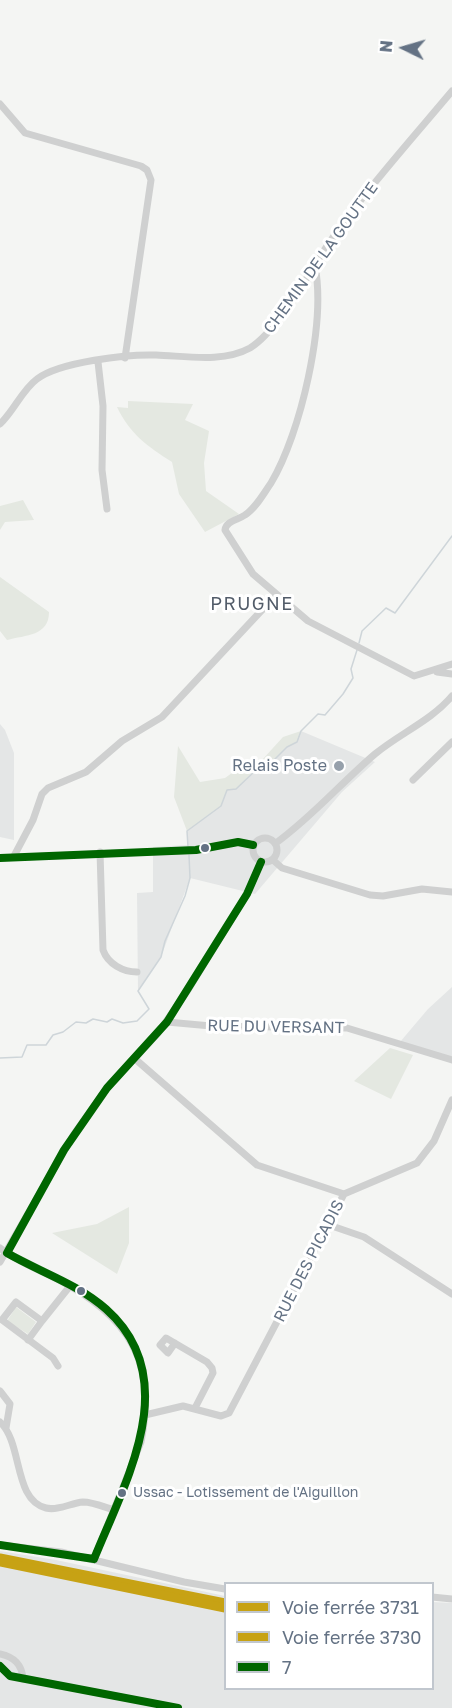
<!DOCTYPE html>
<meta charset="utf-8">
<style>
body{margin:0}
#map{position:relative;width:452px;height:1708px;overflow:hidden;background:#f4f5f3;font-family:"Golos Text",sans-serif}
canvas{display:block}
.legend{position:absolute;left:224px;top:1582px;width:210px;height:108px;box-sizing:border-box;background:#fff;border:2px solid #c1c7ce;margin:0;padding:8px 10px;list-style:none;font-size:18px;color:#647284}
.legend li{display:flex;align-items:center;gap:12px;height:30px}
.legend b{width:30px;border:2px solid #c1c7ce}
.north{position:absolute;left:374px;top:18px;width:60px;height:60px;-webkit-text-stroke:4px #fff;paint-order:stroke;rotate:275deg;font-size:16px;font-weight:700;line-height:24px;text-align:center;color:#647284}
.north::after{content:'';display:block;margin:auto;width:21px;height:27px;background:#647284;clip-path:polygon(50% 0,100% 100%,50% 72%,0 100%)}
</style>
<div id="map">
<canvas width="452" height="1708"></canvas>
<ul class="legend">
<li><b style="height:8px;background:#c7a214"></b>Voie ferrée 3731</li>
<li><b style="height:8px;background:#c7a214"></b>Voie ferrée 3730</li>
<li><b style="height:8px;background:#060"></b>7</li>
</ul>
<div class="north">N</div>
</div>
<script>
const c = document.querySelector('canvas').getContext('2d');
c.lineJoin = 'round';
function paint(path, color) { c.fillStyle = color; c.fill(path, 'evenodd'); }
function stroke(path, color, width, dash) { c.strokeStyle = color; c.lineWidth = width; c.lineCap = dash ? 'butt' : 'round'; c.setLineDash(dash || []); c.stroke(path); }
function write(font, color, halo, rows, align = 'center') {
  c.font = font + ' "Golos Text",sans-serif'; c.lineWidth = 6; c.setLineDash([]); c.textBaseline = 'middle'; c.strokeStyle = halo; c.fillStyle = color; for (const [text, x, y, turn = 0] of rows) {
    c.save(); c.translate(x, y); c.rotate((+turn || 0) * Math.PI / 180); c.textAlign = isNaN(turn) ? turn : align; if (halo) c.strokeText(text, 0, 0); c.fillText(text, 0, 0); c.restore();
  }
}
paint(new Path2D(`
 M 0,724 L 5,730 L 14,753 L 14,840 L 0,837 Z
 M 301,731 L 375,762 L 342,792 L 255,894 L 190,878 L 161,957 L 138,991 L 137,893 L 153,892 L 153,847 L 188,845 L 187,831 L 221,806 L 227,790 L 236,789 L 256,770 L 266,768 L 287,747 L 297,742 Z
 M 452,987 L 452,1057 L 400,1042 L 428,1009 Z
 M 0,1551 L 56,1560 L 225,1596 L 225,1688 L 432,1688 L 433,1602 L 452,1603 L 452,1708 L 0,1708 Z`), '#e4e6e6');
paint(new Path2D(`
 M 128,401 L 193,404 L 185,420 L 209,431 L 204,463 L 206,491 L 239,514 L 205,532 L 179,494 L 172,462 C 147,446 130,434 117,407 L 128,408 Z
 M 23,500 L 34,520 L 5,522 L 0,530 L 0,506 Z
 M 0,577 L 49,612 C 49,636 26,635 7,640 L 0,631 Z
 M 301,731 L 297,742 L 287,747 L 266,768 L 255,770 L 236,789 L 227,790 L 221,806 L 187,831 L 174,797 L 178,746 L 200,782 L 225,778 L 243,765 L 262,760 L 283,737 Z
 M 390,1048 L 413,1055 L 391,1099 L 354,1081 Z
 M 129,1207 L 129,1243 L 117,1274 L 52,1233 L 97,1224 Z
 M 16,1307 L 36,1322 L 28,1334 L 7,1321 Z`), '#e4e8e1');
stroke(new Path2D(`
 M 359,643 L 362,631 L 386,608 L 395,613 L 452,536
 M 188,847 L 187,831 L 221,806 L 227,790 L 236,789 L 256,770 L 266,768 L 287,747 L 297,742 L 301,731 L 318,714 L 325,715 L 343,694 L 353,678 L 351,669 L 357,650
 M 0,1058 L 22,1057 L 27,1045 L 46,1045 L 53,1035 L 63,1032 L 76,1022 L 86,1023 L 93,1019 L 107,1022 L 112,1019 L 123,1023 L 137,1021 L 149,1009 L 138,991 L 161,957 L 165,941 L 185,896 L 190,878 L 189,855`), '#ced5d9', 1.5);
stroke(new Path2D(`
 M 0,104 L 25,133 L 141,166 L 147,170 L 151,180 L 125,358
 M 315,266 C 326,323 301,433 271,483 C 264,493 256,508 245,515 C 238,520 226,521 225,530 L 253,574 L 308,621 L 414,676 L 452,664
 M 98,362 L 103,406 L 102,470 L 107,509
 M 0,424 C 14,411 22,390 37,379 C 59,362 128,354 156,355 C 186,356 223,363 250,348 C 278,331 310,271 329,243 C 366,190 410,141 452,91
 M 437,672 L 452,674
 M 413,780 L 452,742
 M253 850a12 12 0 1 1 24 0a12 12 0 1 1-24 0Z
 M 276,843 C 312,817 341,783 375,754 C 399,734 432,720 452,696
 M 100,852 L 103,950 C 108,964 123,972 137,972
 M 14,856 L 33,820 L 42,794 L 48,788 L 86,772 L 122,741 L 162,717 L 276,595
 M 0,858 L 196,850 L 238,842 L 253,845
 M 273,860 L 282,868 L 370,895 L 383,896 L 422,889 L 452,892
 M 167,1022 L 211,1026 L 347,1028 L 452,1060
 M 134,1058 L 257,1165 L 344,1194
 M 329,1225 L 364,1237 L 452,1294
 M 0,1248 C 16,1261 38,1269 57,1279 C 128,1316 157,1360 141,1442 L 94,1559
 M 0,1262 L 74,1134 L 107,1088 L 158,1033 L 188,990 L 247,894 L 261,862
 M 28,1340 L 42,1321
 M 175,1343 L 168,1353 L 160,1345 L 166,1338 L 207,1362 L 212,1368 L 213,1373 L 195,1408
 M 58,1366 L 53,1358 L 2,1320 L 16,1302 L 42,1321 L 70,1286
 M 0,1391 L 10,1404 L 6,1428
 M 145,1415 L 183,1406 L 221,1416 L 229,1413 L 344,1194 L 417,1163 L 434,1141 L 452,1100
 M 0,1422 C 23,1443 13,1500 46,1508 C 58,1511 71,1503 83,1502 C 93,1502 104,1507 114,1510
 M 0,1545 L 61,1552 L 184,1582 L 225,1589
 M 432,1597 L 452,1599
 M 0,1654 C 14,1657 22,1664 23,1679
 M 0,1666 L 10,1676 L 178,1708`), '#cfd0d0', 7);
stroke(new Path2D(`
 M 0,858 L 196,850 L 238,842 L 253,845
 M 7,1253 L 64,1150 L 107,1088 L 167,1022 L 247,894 L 261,862
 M 7,1253 C 40,1272 78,1284 106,1309 C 185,1379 125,1482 94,1559
 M 0,1545 L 94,1559
 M 0,1666 L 10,1676 L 178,1708`), '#060', 8);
stroke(new Path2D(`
 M 0,1558 L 225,1603`), '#c7a214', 9);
stroke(new Path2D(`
 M 0,1562 L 225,1608`), '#c7a214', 9);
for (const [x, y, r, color] of [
 [339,766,6,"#96a0ab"],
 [205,848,5,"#647284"],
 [81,1291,5,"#647284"],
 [122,1493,5,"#647284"]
]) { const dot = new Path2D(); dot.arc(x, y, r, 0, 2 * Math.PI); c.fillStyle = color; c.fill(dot); stroke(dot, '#fff', 2); }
write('14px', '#647284', '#fff', [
 ["Ussac - Lotissement de l'Aiguillon",133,1493]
], 'left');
write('16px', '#647284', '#fff', [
 ["CHEMIN DE LA GOUTTE",321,258,-54],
 ["RUE DU VERSANT",276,1027,1],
 ["RUE DES PICADIS",309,1261,-63]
]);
write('16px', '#647284', '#fff', [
 ["Relais Poste",327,766]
], 'right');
c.letterSpacing = '1.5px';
write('18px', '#525c69', '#fff', [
 ["PRUGNE",252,604]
]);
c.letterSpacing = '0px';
</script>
